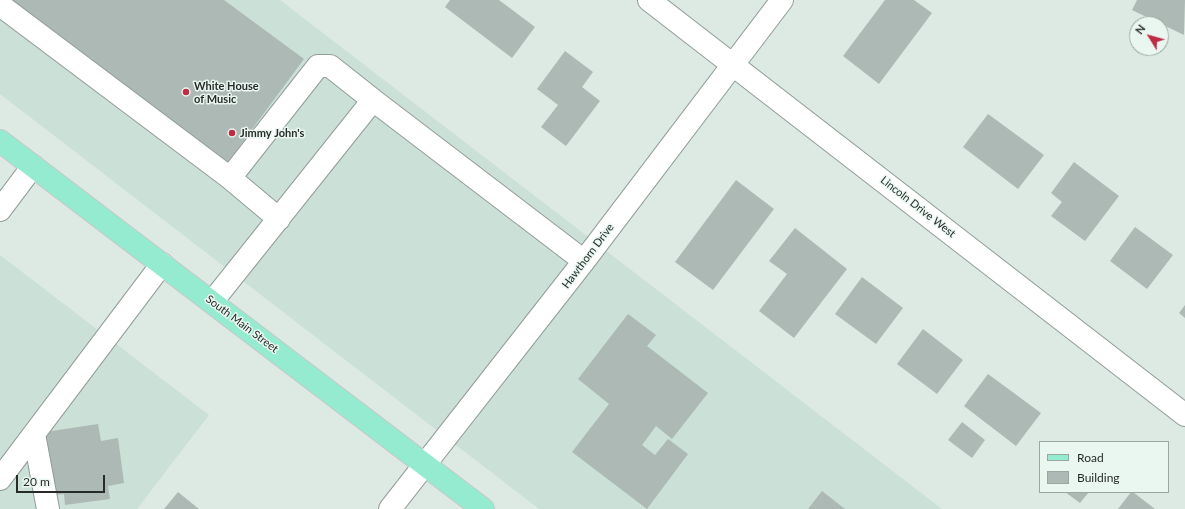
<!DOCTYPE html>
<style>
body{margin:0}
#map{position:relative;width:1185px;height:509px;overflow:hidden;background:#ddeae4;font-family:Lato,sans-serif}
canvas{display:block}
.legend{position:absolute;left:1039px;top:441px;width:130px;height:52px;box-sizing:border-box;background:#eaf7f1;border:1px solid #9ca6a1;margin:0;padding:5px 7px;list-style:none;font-size:12px;color:#272c2a}
.legend li{display:flex;align-items:center;gap:8px;height:20px}
.legend b{width:20px;border:1px solid #9ca6a1}
.north{position:absolute;left:1129px;top:16px;width:40px;height:40px;box-sizing:border-box;background:#eaf7f1;border:1px solid #9ca6a1;border-radius:50%;rotate:307deg;font-size:11px;font-weight:700;line-height:16px;text-align:center;color:#272c2a}
.north::after{content:'';display:block;margin:auto;width:14px;height:18px;background:#bd2c43;clip-path:polygon(50% 0,100% 100%,50% 72%,0 100%)}
.scale{position:absolute;left:16px;top:475px;width:89px;height:18px;box-sizing:border-box;border:2px solid #272c2a;border-top:0;padding-left:5px;font-size:12px;line-height:14px;white-space:nowrap;color:#272c2a;-webkit-text-stroke:3px #eaf7f1;paint-order:stroke}
</style>
<div id="map">
<canvas width="1185" height="509"></canvas>
<ul class="legend">
<li><b style="height:5px;background:#94ebcf"></b>Road</li>
<li><b style="height:11px;background:#adb9b4"></b>Building</li>
</ul>
<div class="north">N</div>
<div class="scale">20 m</div>
</div>
<script>
const c = document.querySelector('canvas').getContext('2d');
c.lineJoin = 'round';
function paint(path, color) { c.fillStyle = color; c.fill(path, 'evenodd'); }
function stroke(path, color, width, dash) { c.strokeStyle = color; c.lineWidth = width; c.lineCap = dash ? 'butt' : 'round'; c.setLineDash(dash || []); c.stroke(path); }
function write(font, color, halo, rows, align = 'center') {
  c.font = font + ' Lato,sans-serif'; c.lineWidth = 3; c.setLineDash([]); c.textBaseline = 'middle'; c.strokeStyle = halo; c.fillStyle = color; for (const [text, x, y, turn = 0] of rows) {
    c.save(); c.translate(x, y); c.rotate((+turn || 0) * Math.PI / 180); c.textAlign = isNaN(turn) ? turn : align; if (halo) c.strokeText(text, 0, 0); c.fillText(text, 0, 0); c.restore();
  }
}
paint(new Path2D(`
 M 0,0 L 280,0 L 942,509 L 539,509 L 0,94 Z
 M 0,255 L 209,415 L 137,509 L 0,509 Z`), '#cbe0d7');
paint(new Path2D(`
 M 2,0 L 224,0 L 304,59 L 225,166 Z
 M 450,0 L 499,0 L 535,27 L 512,58 L 445,7 Z
 M 885,0 L 914,0 L 932,13 L 879,84 L 843,56 Z
 M 1137,0 L 1185,0 L 1184,35 L 1132,10 Z
 M 565,51 L 593,72 L 582,87 L 600,101 L 566,146 L 541,127 L 558,105 L 537,89 Z
 M 988,114 L 1044,155 L 1018,189 L 963,147 Z
 M 1074,162 L 1119,196 L 1085,241 L 1051,216 L 1062,202 L 1051,193 Z
 M 736,180 L 774,209 L 713,290 L 675,262 Z
 M 1135,227 L 1173,255 L 1147,289 L 1110,261 Z
 M 795,228 L 847,269 L 794,338 L 759,311 L 787,274 L 769,261 Z
 M 862,277 L 903,308 L 876,344 L 835,314 Z
 M 1185,305 L 1185,318 L 1179,313 Z
 M 628,314 L 656,335 L 647,346 L 708,393 L 672,439 L 656,426 L 642,445 L 655,455 L 668,439 L 688,454 L 647,509 L 572,452 L 609,404 L 578,379 Z
 M 923,329 L 963,360 L 937,394 L 897,364 Z
 M 988,374 L 1041,413 L 1016,446 L 964,406 Z
 M 962,422 L 985,440 L 972,458 L 948,440 Z
 M 98,424 L 101,441 L 118,438 L 124,483 L 108,486 L 110,499 L 65,505 L 64,494 L 54,495 L 45,432 Z
 M 822,491 L 845,509 L 808,509 Z
 M 178,492 L 199,509 L 164,509 Z
 M 1065,492 L 1089,492 L 1080,503 Z
 M 1131,492 L 1133,492 L 1155,509 L 1118,509 Z`), '#adb9b4');
const minor = new Path2D(`
 M 649,0 L 1185,415
 M 0,5 L 230,178
 M 373,100 L 584,261
 M 0,210 L 33,166
 M 212,302 L 373,100 L 330,66 L 318,66 L 230,178 L 279,219
 M 34,434 L 48,509
 M 0,479 L 162,264
 M 390,509 L 584,261 L 782,0`);
const major = new Path2D(`
 M 0,141 L 483,509`);
stroke(minor, '#919d98', 24);
stroke(major, '#c7c8c8', 24);
stroke(minor, '#fff', 22);
stroke(major, '#94ebcf', 22);
for (const [x, y, r, color] of [
 [186,92,4,"#bd2c43"],
 [232,133,4,"#bd2c43"]
]) { const dot = new Path2D(); dot.arc(x, y, r, 0, 2 * Math.PI); c.fillStyle = color; c.fill(dot); stroke(dot, '#eaf7f1', 1.5); }
write('bold 11px', '#272c2a', '#eaf7f1', [
 ["White House",194,86],
 ["of Music",194,99],
 ["Jimmy John's",240,133]
], 'left');
write('11px', '#272c2a', '#eaf7f1', [
 ["Lincoln Drive West",918,207,38],
 ["Hawthorn Drive",588,256,-53],
 ["South Main Street",242,324,37]
]);
</script>
